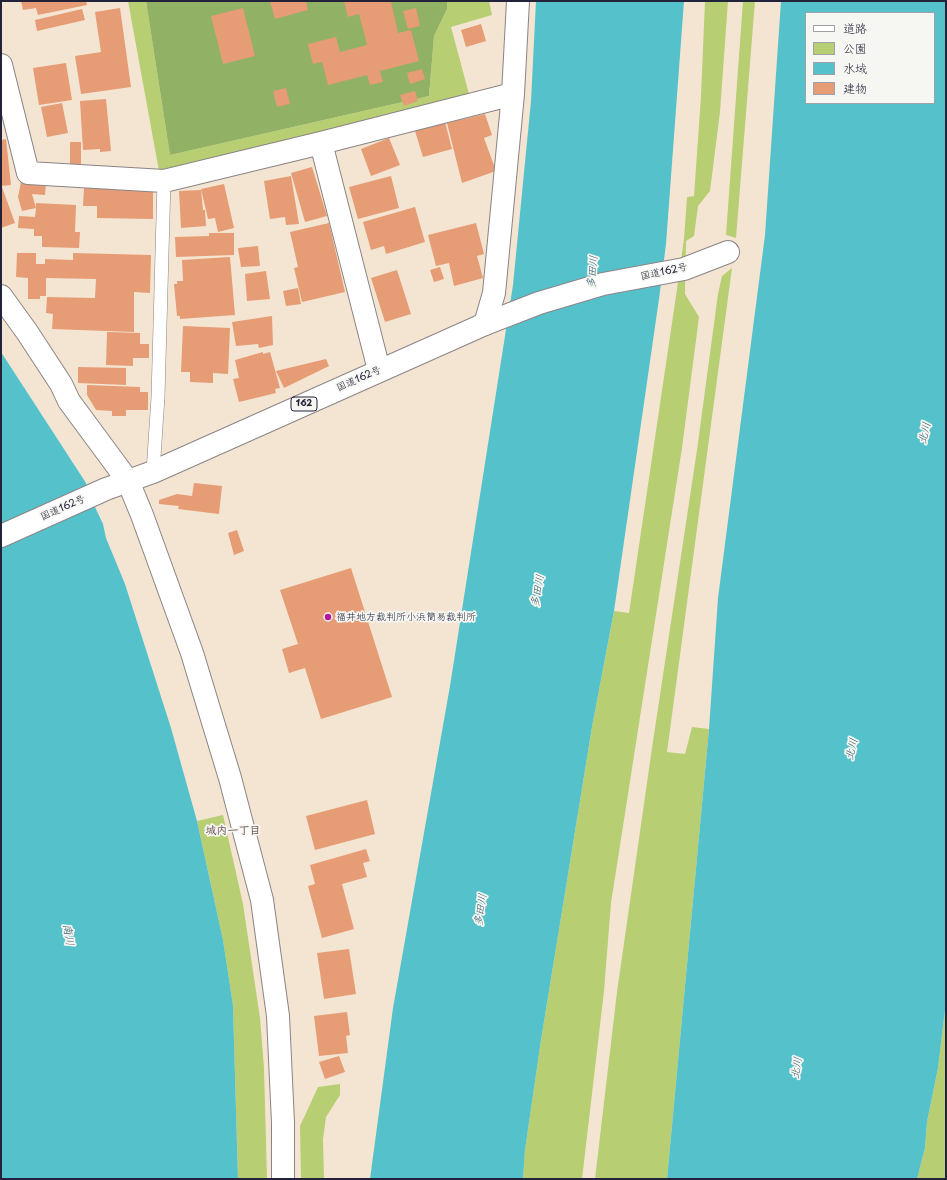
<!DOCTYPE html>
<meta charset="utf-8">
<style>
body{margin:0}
#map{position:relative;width:947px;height:1180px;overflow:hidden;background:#f4e5d2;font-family:"Playpen Sans","Klee One",sans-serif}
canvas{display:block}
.frame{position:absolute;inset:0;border:2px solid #22223b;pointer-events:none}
.legend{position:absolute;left:805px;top:12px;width:130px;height:92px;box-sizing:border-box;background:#f6f6f2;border:1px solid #a1a1a9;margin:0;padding:5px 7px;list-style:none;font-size:12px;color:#22223b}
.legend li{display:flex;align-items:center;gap:8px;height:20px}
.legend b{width:20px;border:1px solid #a1a1a9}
</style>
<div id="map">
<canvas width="947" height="1180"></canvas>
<div class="frame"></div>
<ul class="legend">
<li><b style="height:5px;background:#fff"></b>道路</li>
<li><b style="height:11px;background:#b7ce73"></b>公園</li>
<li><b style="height:11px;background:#55c2cb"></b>水域</li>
<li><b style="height:11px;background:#e69c75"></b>建物</li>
</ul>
</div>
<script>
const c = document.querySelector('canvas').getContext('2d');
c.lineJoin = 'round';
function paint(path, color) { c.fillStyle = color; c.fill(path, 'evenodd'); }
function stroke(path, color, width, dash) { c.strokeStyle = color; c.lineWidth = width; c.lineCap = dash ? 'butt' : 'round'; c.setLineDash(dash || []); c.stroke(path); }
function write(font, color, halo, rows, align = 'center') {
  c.font = font + ' "Playpen Sans","Klee One",sans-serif'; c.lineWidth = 3.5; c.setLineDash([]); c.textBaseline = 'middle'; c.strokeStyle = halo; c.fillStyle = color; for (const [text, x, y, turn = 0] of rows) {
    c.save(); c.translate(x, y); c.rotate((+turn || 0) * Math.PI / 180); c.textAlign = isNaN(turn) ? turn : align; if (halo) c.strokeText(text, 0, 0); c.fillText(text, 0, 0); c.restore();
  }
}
paint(new Path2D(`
 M 128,1 L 146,1 L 170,155 L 429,96 L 434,36 L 447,9 L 447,1 L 489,1 L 492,15 L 451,27 L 469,94 L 200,163 L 159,171 Z
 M 705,1 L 728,1 L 720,112 L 710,191 L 698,206 L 694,236 L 686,241 L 685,294 L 699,317 L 682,448 L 611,903 L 604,991 L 582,1179 L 523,1179 L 525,1150 L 541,1040 L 592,727 L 614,611 L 629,613 L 676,296 L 684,239 L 687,197 L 694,196 L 701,96 Z
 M 743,1 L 755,1 L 736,238 L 726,235 Z
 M 732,268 L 667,752 L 685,754 L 692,727 L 709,729 L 667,1179 L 595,1179 L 617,992 L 652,748 L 697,450 L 718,294 L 722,276 Z
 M 223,815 L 243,904 L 260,1018 L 264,1068 L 267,1179 L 238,1179 L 233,1005 L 223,940 L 197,821 Z
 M 946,1002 L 946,1179 L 917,1179 L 925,1148 L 927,1122 L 938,1068 Z
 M 340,1084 L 340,1095 L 326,1117 L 323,1139 L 324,1179 L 301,1179 L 300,1126 L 318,1087 Z`), '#b7ce73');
paint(new Path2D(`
 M 146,1 L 447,1 L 447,9 L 434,36 L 429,96 L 170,155 Z`), '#91b165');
paint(new Path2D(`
 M 536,1 L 684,1 L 666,244 L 659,299 L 614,611 L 592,727 L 541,1040 L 525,1150 L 523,1179 L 370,1179 L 393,1008 L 450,686 L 513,285 L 531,101 Z
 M 781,1 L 946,1 L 946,1002 L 938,1068 L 927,1122 L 925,1148 L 917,1179 L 667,1179 L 709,729 L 718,598 L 765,235 ZM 806,13 L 934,13 L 934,103 L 806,103 Z
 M 1,352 L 86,483 L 95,507 L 103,524 L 106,538 L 125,584 L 171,728 L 197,821 L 223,940 L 233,1005 L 238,1179 L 1,1179 Z`), '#55c2cb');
paint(new Path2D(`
 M 21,1 L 86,1 L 87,5 L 38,15 L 36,8 L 23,10 Z
 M 270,1 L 306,1 L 308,10 L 275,19 Z
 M 344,1 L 391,1 L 398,33 L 411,30 L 419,61 L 380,71 L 383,82 L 370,85 L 367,75 L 328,85 L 322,62 L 313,64 L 308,44 L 336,37 L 340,52 L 367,45 L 359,14 L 348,17 Z
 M 120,8 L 131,87 L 81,94 L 75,56 L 101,52 L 95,12 Z
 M 243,8 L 255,56 L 223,64 L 211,16 Z
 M 416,8 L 420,26 L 408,29 L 403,11 Z
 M 82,9 L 85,20 L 37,31 L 35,20 Z
 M 481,24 L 486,41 L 466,47 L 461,30 Z
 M 66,63 L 72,100 L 39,105 L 33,68 Z
 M 422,69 L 425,79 L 410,84 L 407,73 Z
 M 286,88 L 290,104 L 277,107 L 273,91 Z
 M 415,91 L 418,101 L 404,106 L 400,95 Z
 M 106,99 L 111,151 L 100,152 L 100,149 L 83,150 L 80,101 Z
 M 62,103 L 68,133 L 47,137 L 41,107 Z
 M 485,114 L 492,135 L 484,138 L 496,171 L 462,183 L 447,123 Z
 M 445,122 L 452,149 L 423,157 L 415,131 Z
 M 389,138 L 400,165 L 371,176 L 361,149 Z
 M 6,139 L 11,185 L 1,186 L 1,140 Z
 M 70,142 L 81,142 L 81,164 L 70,165 Z
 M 312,167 L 327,216 L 305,222 L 291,173 Z
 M 291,176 L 299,224 L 286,225 L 285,217 L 270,219 L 264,181 Z
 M 391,176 L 399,208 L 358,219 L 349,187 Z
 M 21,182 L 46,183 L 45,195 L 32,194 L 36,208 L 36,203 L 76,205 L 75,232 L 80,232 L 79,248 L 42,247 L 42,236 L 34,236 L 34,229 L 18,228 L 19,216 L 35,217 L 36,208 L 22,211 L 18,197 Z
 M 224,184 L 234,228 L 218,232 L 215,218 L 208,219 L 201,189 Z
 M 1,187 L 2,187 L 15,223 L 1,228 Z
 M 84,188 L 153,190 L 153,219 L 97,218 L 97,206 L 83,206 Z
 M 201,190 L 203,210 L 205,210 L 206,226 L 181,228 L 179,191 Z
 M 415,207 L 425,242 L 386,254 L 384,246 L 371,250 L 363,222 Z
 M 329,223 L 345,292 L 302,302 L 294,268 L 298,267 L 290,232 Z
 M 476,223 L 484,254 L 477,256 L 483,278 L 454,286 L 449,263 L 436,266 L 428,235 Z
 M 209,233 L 234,233 L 234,255 L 176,257 L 175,237 L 209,236 Z
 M 258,246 L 260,266 L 241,267 L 238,248 Z
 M 17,253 L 36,253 L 36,264 L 45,264 L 45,259 L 73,260 L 73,253 L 151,255 L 150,293 L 134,292 L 134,332 L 52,329 L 53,314 L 46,313 L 47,297 L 95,298 L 96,279 L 46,278 L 46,296 L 40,296 L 40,299 L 28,299 L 28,278 L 16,277 Z
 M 230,257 L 235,315 L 180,319 L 180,316 L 177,316 L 174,284 L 177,284 L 177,281 L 183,281 L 182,260 Z
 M 440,267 L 444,279 L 434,282 L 430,270 Z
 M 397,270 L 411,314 L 385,322 L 371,278 Z
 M 266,271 L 270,299 L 247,301 L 245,274 Z
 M 298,288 L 301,304 L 286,306 L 283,291 Z
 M 272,316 L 273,345 L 259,348 L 258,344 L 236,346 L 232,322 Z
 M 183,326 L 230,328 L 228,374 L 213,373 L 213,383 L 190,382 L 190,372 L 181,372 Z
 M 107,332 L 140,333 L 140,344 L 149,344 L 149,358 L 133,358 L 133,366 L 106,365 Z
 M 263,352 L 263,354 L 270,352 L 280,388 L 275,389 L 276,393 L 239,402 L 233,379 L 239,378 L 235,360 Z
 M 326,359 L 329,366 L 284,388 L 276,371 Z
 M 78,367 L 126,368 L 126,385 L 78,383 Z
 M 87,385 L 140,387 L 140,392 L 148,392 L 148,410 L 126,410 L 126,416 L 112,416 L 112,411 L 96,410 L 87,395 Z
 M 194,483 L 222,486 L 219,514 L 178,509 L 179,506 L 159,504 L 159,500 L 177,494 L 192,496 Z
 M 237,530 L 244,551 L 234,555 L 228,533 Z
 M 351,568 L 392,697 L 321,719 L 305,668 L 289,673 L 282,649 L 298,644 L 280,590 Z
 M 367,800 L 375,834 L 315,850 L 306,816 Z
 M 366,849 L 370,861 L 363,863 L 367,877 L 342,884 L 354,929 L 322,938 L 308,886 L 315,884 L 310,865 Z
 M 349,949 L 356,994 L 324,999 L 317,953 Z
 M 347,1012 L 350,1035 L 346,1036 L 348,1053 L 319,1056 L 314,1016 Z
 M 339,1056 L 345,1072 L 325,1079 L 319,1062 Z`), '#e69c75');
const service = new Path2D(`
 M 153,472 L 158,397 L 164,181`);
const minor = new Path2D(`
 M 1,65 L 28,173 L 164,181 L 321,143 L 513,94
 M 321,143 L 379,370
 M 1,296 L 27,332 L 61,384 L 69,401 L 128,481
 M 485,324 L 494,293 L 513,94 L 518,1`);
const tertiary = new Path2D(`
 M 128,481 L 142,515 L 192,653 L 230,778 L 262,900 L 278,1016 L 283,1123 L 283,1179`);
const trunk = new Path2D(`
 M 1,536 L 106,489 L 153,472 L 485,324 L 539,303 L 603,284 L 684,269 L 728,252`);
stroke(service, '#8b8486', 14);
stroke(minor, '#8b8486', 24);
stroke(tertiary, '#8b8486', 24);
stroke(trunk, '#8b8486', 24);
stroke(service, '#fff', 13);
stroke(minor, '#fff', 22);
stroke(tertiary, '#fff', 22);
stroke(trunk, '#fff', 22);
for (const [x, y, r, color] of [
 [328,617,4,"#b5179e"]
]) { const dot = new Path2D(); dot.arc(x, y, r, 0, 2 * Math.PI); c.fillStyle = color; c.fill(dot); stroke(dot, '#f6f6f2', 1.5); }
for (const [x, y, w] of [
 [304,404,26]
]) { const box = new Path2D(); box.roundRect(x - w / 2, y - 7, w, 14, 3); c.fillStyle = '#f6f6f2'; c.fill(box); stroke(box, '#22223b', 1); }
write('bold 9px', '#22223b', null, [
 ["162",304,404]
]);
write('10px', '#22223b', '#f6f6f2', [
 ["国道162号",664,272,-12],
 ["国道162号",359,379,-24],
 ["国道162号",63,508,-24]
]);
write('10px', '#22223b', '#f6f6f2', [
 ["福井地方裁判所小浜簡易裁判所",336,617]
], 'left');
write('italic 11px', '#345a6d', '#f6f6f2', [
 ["多田川",593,272,-85],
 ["北川",925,433,-77],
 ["多田川",538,591,-80],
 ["北川",852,749,-77],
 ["多田川",481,910,-81],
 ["南川",68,935,81],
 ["北川",797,1068,-81]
]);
write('bold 11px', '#674d4f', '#f6f6f2', [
 ["城内一丁目",233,831]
]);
</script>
